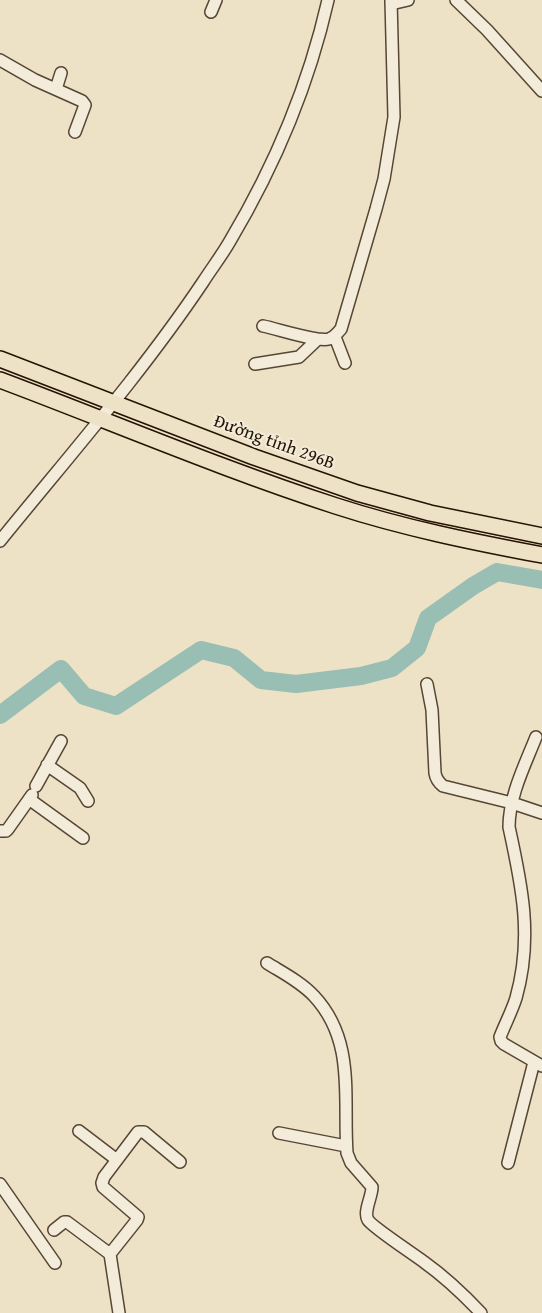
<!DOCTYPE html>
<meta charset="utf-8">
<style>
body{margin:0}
canvas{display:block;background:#ede1c6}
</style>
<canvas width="542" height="1313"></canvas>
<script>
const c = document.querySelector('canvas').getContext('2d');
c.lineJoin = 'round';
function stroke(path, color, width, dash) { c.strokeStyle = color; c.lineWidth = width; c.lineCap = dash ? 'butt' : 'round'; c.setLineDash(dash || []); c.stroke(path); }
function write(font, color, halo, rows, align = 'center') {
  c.font = font + ' "Gentium Book Plus",serif'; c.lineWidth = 4; c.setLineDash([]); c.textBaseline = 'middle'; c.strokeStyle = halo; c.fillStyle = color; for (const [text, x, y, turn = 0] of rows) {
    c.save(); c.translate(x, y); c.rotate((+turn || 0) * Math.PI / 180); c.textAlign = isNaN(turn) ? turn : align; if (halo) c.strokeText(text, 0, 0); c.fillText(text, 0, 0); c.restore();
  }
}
stroke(new Path2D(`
 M 0,715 L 61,669 L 84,696 L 116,706 L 201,650 L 234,658 L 261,680 L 296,684 L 361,676 L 392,668 L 417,648 L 428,618 L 473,586 L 497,572 L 542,580`), '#99beb3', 18);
const minor = new Path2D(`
 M 456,0 L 487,30 L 542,91
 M 391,4 L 408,0
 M 211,12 L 216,0
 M 0,60 L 35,80 L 82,101 L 85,105 L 75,132
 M 56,89 L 61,73
 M 263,326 C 278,329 316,342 329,339 C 335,337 337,333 341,329 L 376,209 L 384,179 L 394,117 L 391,0
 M 335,337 L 345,363
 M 255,364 L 299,357 L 318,339
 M 0,541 C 69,456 142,373 203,282 C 212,268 222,255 230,241 C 274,167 309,84 328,0
 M 427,684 L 432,710 L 435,773 C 436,779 438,782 443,786 L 512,803 L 542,813
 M 536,737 C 525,765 509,796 509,827 C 522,886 533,938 516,998 C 512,1011 505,1024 500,1037 L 501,1041 L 504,1044 L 542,1066
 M 47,765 L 80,788 L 88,801
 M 36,786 L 61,741
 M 29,799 L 83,838
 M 0,831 L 6,831 L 8,829 L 32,795
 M 267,963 C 283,973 301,982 314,996 C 356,1041 343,1098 347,1153 L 351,1163 L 372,1187 C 372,1197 363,1212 368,1220 C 372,1227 415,1255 424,1262 C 445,1277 463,1294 481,1313
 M 79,1131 L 117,1160
 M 279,1133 L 346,1146
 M 508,1163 L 534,1062
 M 0,1184 L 55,1263
 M 54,1230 L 64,1222 L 67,1222 L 110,1254
 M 119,1313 L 110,1254 L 137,1220 L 138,1217 L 103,1187 L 102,1183 L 104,1177 L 138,1132 L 144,1132 L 180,1162`);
const major = new Path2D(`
 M 0,359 L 254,457 L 357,493 L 430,513 L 542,536
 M 0,380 C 112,422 222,469 336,506 C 404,528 473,542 542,555`);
stroke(minor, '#574634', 14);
stroke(major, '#251303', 18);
stroke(minor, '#f3ecda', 11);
stroke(major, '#ede1c6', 15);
write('18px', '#251303', '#f3ecda', [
 ["Đường tỉnh 296B",274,443,20]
]);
</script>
